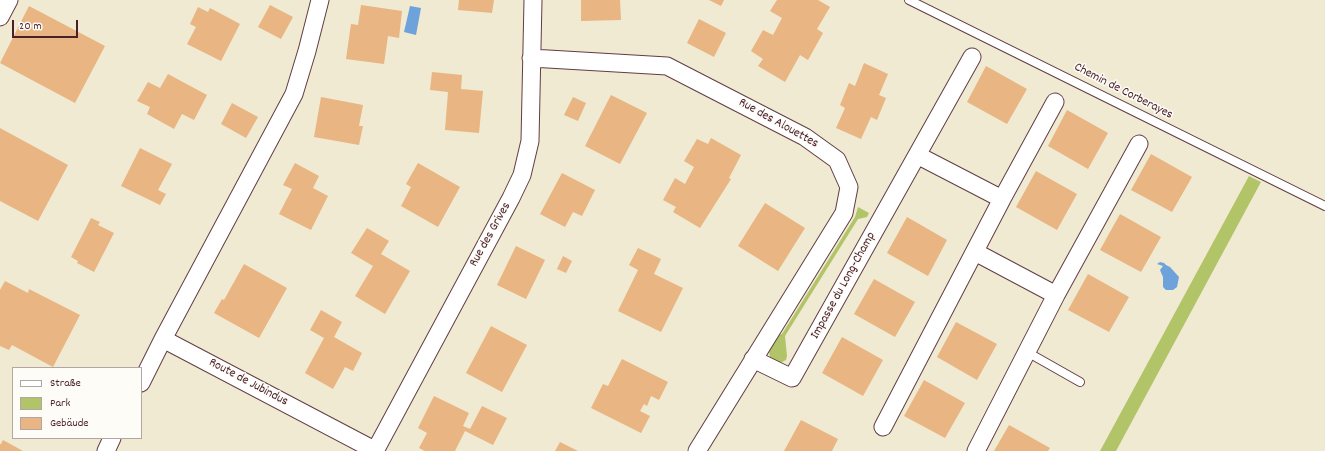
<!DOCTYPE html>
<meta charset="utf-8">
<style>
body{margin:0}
#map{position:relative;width:1325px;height:451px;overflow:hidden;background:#efead1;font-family:Dekko,sans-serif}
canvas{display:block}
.legend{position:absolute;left:12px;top:367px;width:130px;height:72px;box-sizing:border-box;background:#fdfcf7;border:1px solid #b5a4a5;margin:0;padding:5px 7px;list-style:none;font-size:12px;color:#4a1f2b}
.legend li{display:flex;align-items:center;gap:8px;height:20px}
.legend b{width:20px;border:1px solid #b5a4a5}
.scale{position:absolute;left:12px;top:20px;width:66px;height:18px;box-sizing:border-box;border:2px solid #4a1f2b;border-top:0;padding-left:5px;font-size:12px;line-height:14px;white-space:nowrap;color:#4a1f2b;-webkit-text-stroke:3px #fdfcf7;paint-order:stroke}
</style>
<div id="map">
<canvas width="1325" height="451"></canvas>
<ul class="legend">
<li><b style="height:5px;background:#fff"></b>Straße</li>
<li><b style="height:11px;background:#b2c468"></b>Park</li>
<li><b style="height:11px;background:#e8b583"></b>Gebäude</li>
</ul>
<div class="scale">20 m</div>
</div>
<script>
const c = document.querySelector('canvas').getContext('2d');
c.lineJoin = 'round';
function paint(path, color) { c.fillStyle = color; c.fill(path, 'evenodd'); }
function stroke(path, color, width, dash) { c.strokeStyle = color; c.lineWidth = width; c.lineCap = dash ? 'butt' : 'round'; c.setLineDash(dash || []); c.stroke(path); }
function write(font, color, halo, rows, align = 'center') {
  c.font = font + ' Dekko,sans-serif'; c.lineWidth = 3; c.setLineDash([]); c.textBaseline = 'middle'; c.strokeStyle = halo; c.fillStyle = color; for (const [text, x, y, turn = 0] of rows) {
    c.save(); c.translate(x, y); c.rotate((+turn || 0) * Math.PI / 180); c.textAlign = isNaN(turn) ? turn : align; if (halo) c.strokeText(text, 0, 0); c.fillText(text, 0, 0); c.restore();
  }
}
paint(new Path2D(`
 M 1249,176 L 1261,182 L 1116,451 L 1100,451 Z
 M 858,207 L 869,213 L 867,217 L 858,219 L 785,336 L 787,356 L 786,360 L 780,363 L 770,358 L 768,344 L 774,335 L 782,334 L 855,217 Z`), '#b2c468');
paint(new Path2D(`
 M 410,6 L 421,8 L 416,35 L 404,32 Z
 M 1160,262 L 1164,263 L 1166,265 L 1170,267 L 1179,277 L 1177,287 L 1173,290 L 1166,290 L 1163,287 L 1163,277 L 1160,270 L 1163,266 L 1157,264 Z`), '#6ea2da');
paint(new Path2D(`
 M 459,0 L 494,0 L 492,13 L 458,10 Z
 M 581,0 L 620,0 L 621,20 L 581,21 Z
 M 709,0 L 724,0 L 721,6 Z
 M 777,0 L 818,0 L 830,7 L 817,29 L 823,33 L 808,60 L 800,55 L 785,82 L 758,66 L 763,59 L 751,51 L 763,30 L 773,35 L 782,18 L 770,11 Z
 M 270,5 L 293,17 L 281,39 L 258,27 Z
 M 361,5 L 402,11 L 399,38 L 388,36 L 384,64 L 346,59 L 351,24 L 358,25 Z
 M 29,6 L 105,46 L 75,103 L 0,63 Z
 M 198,7 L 208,12 L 210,8 L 240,24 L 221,61 L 187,44 L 196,27 L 190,24 Z
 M 699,19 L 726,33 L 714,57 L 687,43 Z
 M 864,63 L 888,74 L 879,95 L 886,98 L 877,120 L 871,117 L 861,139 L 836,128 L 845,108 L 840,105 L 849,83 L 855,86 Z
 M 986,66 L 1027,89 L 1007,124 L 967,102 Z
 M 432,72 L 462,75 L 461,89 L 483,91 L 479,133 L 445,130 L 448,92 L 430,90 Z
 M 168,74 L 207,95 L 194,120 L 182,114 L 174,129 L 147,114 L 150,107 L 137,101 L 148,82 L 160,88 Z
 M 611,95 L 647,113 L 620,164 L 585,146 Z
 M 321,97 L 363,105 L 359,126 L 363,126 L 359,145 L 314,137 Z
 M 573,97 L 586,103 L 578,121 L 564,115 Z
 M 232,103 L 258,117 L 246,138 L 221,124 Z
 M 1067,110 L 1108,133 L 1088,169 L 1048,146 Z
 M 0,128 L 68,165 L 38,221 L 0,201 Z
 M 711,138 L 741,155 L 729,178 L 731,179 L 700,228 L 673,212 L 676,207 L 663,200 L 675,178 L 685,184 L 694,167 L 684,161 L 697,139 L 708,144 Z
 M 140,148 L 172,164 L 158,190 L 166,194 L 160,205 L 121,186 Z
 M 1151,154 L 1192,177 L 1172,212 L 1131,190 Z
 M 295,163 L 319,176 L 313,188 L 328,196 L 311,230 L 279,214 L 292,189 L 283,185 Z
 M 418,163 L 460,187 L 438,227 L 401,206 L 411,187 L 406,184 Z
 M 1036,171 L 1077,194 L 1057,230 L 1016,207 Z
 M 562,173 L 595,190 L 582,216 L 573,212 L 565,227 L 540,214 Z
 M 765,203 L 805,228 L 778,271 L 738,246 Z
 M 1120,214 L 1161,237 L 1141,272 L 1100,250 Z
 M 907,217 L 947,240 L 928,276 L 887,253 Z
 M 91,218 L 100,222 L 98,225 L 114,233 L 94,272 L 77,263 L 78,261 L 71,257 Z
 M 367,228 L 389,241 L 381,254 L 410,271 L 385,314 L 355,296 L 373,266 L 351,253 Z
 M 516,246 L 545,260 L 526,299 L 497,285 Z
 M 638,248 L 661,259 L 654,274 L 683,288 L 661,332 L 618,311 L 638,270 L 629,265 Z
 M 563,256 L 572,261 L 566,273 L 557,269 Z
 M 244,264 L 287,288 L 259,338 L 214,313 L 222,299 L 224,300 Z
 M 1088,274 L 1129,297 L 1109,332 L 1068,310 Z
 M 874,279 L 915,302 L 895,337 L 854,314 Z
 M 5,281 L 28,293 L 29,289 L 80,315 L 53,367 L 12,345 L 9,350 L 0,346 L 0,290 Z
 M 321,310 L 342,322 L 334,337 L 362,353 L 353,371 L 345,367 L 333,389 L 305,373 L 324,338 L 310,330 Z
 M 956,322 L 997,344 L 977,380 L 937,357 Z
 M 491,326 L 527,345 L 502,392 L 466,373 Z
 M 842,337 L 883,360 L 863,396 L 822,373 Z
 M 622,359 L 668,382 L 659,400 L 651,396 L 647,406 L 644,404 L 640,411 L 650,416 L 641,433 L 591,408 L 603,384 L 608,386 Z
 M 924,380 L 965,403 L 945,438 L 904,416 Z
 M 434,396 L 469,413 L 463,426 L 470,429 L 482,406 L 507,418 L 493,445 L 465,431 L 455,451 L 425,451 L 419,448 L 427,433 L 418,428 Z
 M 801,420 L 838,439 L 832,451 L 784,451 Z
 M 1009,425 L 1050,448 L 1048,451 L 994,451 Z
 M 3,440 L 23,451 L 0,451 L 0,444 L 1,444 Z
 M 560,442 L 578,451 L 555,451 Z`), '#e8b583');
const lane = new Path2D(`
 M 909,0 L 1325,206
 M 1027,352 L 1080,382`);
const street = new Path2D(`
 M 0,17 L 9,0
 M 531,58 L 667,66 L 805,137 L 837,160 L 849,187 L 844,213 L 697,451
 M 917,155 L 1002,199 L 1055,102
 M 975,252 L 1056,295 L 1139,144
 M 163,339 L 294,94 L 307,51 L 320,0
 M 753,359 L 792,378 L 972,57
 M 141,383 L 163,339 L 376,451
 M 883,427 L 1002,199
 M 106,451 L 112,438
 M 375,451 L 511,198 L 522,175 L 530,141 L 533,0
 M 976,451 L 1056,295`);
stroke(lane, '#633d44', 10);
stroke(street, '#633d44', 19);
stroke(lane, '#fff', 8);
stroke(street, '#fff', 17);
write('13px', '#4a1f2b', '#fdfcf7', [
 ["Chemin de Corberayes",1123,92,27],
 ["Rue des Alouettes",778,124,29],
 ["Rue des Grives",491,235,-61],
 ["Impasse du Long-Champ",844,286,-61],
 ["Route de Jubindus",248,383,28]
]);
</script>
